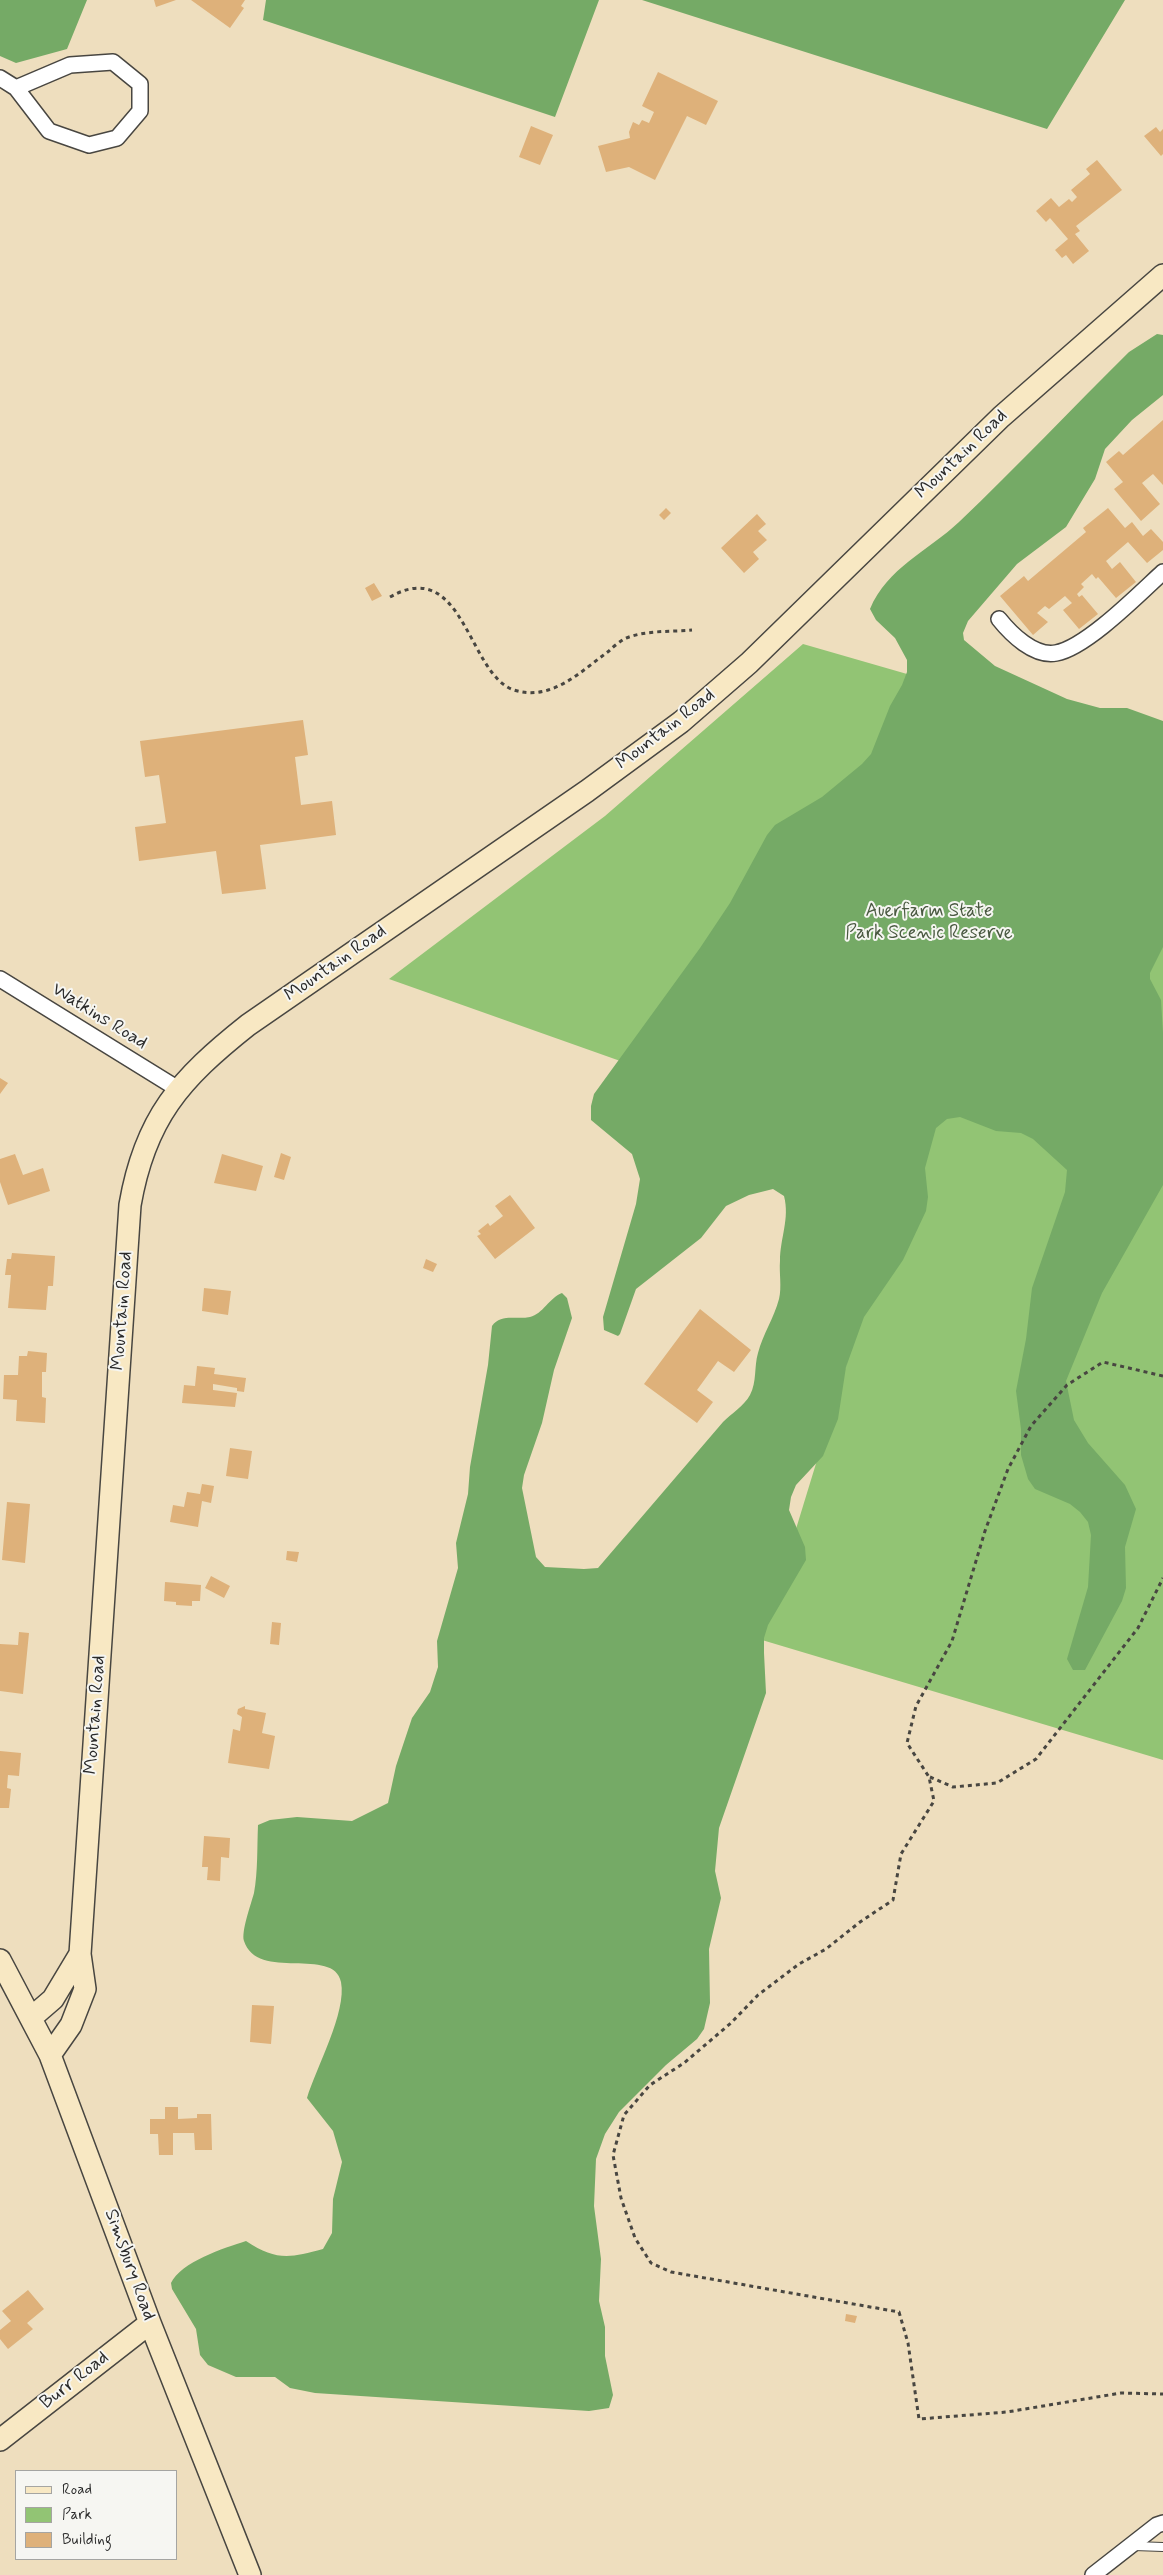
<!DOCTYPE html>
<style>
body{margin:0}
#map{position:relative;width:1163px;height:2575px;overflow:hidden;background:#eedebe;font-family:Mynerve,sans-serif}
canvas{display:block}
.legend{position:absolute;left:15px;top:2470px;width:162px;height:90px;box-sizing:border-box;background:#f6f6f2;border:1px solid #a5a5a2;margin:0;padding:6px 9px;list-style:none;font-size:15px;color:#2b2b2b}
.legend li{display:flex;align-items:center;gap:10px;height:25px}
.legend b{width:25px;border:1px solid #a5a5a2}
</style>
<div id="map">
<canvas width="1163" height="2575"></canvas>
<ul class="legend">
<li><b style="height:6px;background:#f8e8c3"></b>Road</li>
<li><b style="height:14px;background:#92c474"></b>Park</li>
<li><b style="height:14px;background:#deb17a"></b>Building</li>
</ul>
</div>
<script>
const c = document.querySelector('canvas').getContext('2d');
c.lineJoin = 'round';
function paint(path, color) { c.fillStyle = color; c.fill(path, 'evenodd'); }
function stroke(path, color, width, dash) { c.strokeStyle = color; c.lineWidth = width; c.lineCap = dash ? 'butt' : 'round'; c.setLineDash(dash || []); c.stroke(path); }
function write(font, color, halo, rows, align = 'center') {
  c.font = font + ' Mynerve,sans-serif'; c.lineWidth = 4; c.setLineDash([]); c.textBaseline = 'middle'; c.strokeStyle = halo; c.fillStyle = color; for (const [text, x, y, turn = 0] of rows) {
    c.save(); c.translate(x, y); c.rotate((+turn || 0) * Math.PI / 180); c.textAlign = isNaN(turn) ? turn : align; if (halo) c.strokeText(text, 0, 0); c.fillText(text, 0, 0); c.restore();
  }
}
paint(new Path2D(`
 M 803,644 L 1115,734 L 1163,741 L 1163,1760 L 762,1640 L 908,1163 L 389,979 L 605,816 Z`), '#92c474');
paint(new Path2D(`
 M 0,0 L 87,0 L 67,49 L 16,63 L 0,56 Z
 M 266,0 L 599,0 L 555,117 L 263,20 Z
 M 642,0 L 1125,0 L 1047,129 Z
 M 1157,334 L 1163,335 L 1163,395 L 1132,420 L 1105,449 L 1095,479 L 1066,527 L 1017,564 L 968,621 L 963,633 L 964,640 L 995,666 L 1067,699 L 1100,708 L 1127,708 L 1163,721 L 1163,947 L 1150,973 L 1150,979 L 1161,1000 L 1163,1033 L 1163,1185 L 1102,1293 L 1066,1381 L 1074,1420 L 1088,1443 L 1125,1485 L 1136,1509 L 1125,1547 L 1126,1588 L 1122,1601 L 1085,1670 L 1073,1670 L 1067,1659 L 1088,1587 L 1091,1535 L 1088,1522 L 1080,1512 L 1070,1504 L 1035,1489 L 1028,1479 L 1021,1455 L 1021,1429 L 1016,1391 L 1026,1339 L 1032,1288 L 1065,1192 L 1067,1170 L 1033,1139 L 1021,1133 L 996,1131 L 960,1117 L 947,1119 L 936,1128 L 925,1168 L 928,1197 L 926,1211 L 903,1260 L 864,1317 L 846,1367 L 838,1419 L 823,1456 L 796,1485 L 791,1497 L 789,1510 L 805,1547 L 806,1560 L 768,1625 L 764,1638 L 764,1653 L 766,1693 L 719,1828 L 715,1871 L 721,1898 L 709,1949 L 710,2003 L 704,2029 L 697,2039 L 666,2065 L 619,2112 L 605,2134 L 596,2159 L 594,2206 L 601,2259 L 599,2301 L 605,2327 L 605,2356 L 613,2395 L 609,2408 L 589,2411 L 315,2393 L 290,2388 L 275,2377 L 236,2377 L 208,2365 L 200,2355 L 196,2329 L 172,2289 L 171,2283 C 181,2262 224,2248 246,2241 C 276,2261 290,2258 323,2249 L 332,2233 L 333,2199 L 342,2162 L 333,2131 L 307,2098 C 316,2068 347,2012 341,1982 C 334,1946 257,1982 244,1941 C 241,1932 251,1904 254,1893 C 258,1872 257,1847 258,1825 L 270,1820 L 297,1817 L 352,1821 L 388,1803 L 396,1766 L 412,1718 L 430,1692 L 438,1667 L 437,1641 L 458,1568 L 456,1543 L 468,1494 L 470,1467 L 488,1365 L 492,1326 C 501,1313 516,1320 530,1317 C 543,1314 549,1298 562,1293 L 567,1298 L 572,1318 L 554,1370 L 542,1423 L 524,1475 L 522,1488 L 536,1557 L 545,1567 L 584,1569 L 598,1568 L 723,1422 C 732,1413 744,1406 750,1395 C 757,1382 754,1366 758,1353 C 763,1334 774,1318 779,1299 C 782,1287 779,1273 780,1261 C 780,1238 790,1219 784,1196 L 773,1189 L 749,1195 L 726,1206 L 701,1238 L 636,1289 L 620,1334 L 618,1336 L 604,1330 L 603,1317 L 636,1204 L 640,1179 L 632,1154 L 591,1120 L 591,1106 L 594,1094 L 700,948 L 730,903 L 767,835 L 775,825 L 822,797 L 862,764 L 871,754 L 890,706 L 902,685 L 907,672 L 907,660 L 895,638 L 876,620 L 870,609 C 887,568 928,551 959,522 C 1017,467 1072,408 1129,352 Z`), '#75aa66');
paint(new Path2D(`
 M 154,0 L 176,0 L 156,7 Z
 M 191,0 L 245,0 L 241,6 L 244,8 L 230,28 Z
 M 658,72 L 718,101 L 706,125 L 687,116 L 655,180 L 629,167 L 606,172 L 598,146 L 630,138 L 629,132 L 633,122 L 639,125 L 642,120 L 649,123 L 654,112 L 642,106 Z
 M 531,126 L 553,135 L 540,165 L 519,157 Z
 M 1156,127 L 1160,132 L 1163,129 L 1163,154 L 1161,156 L 1144,136 Z
 M 1097,160 L 1122,190 L 1076,226 L 1080,231 L 1075,234 L 1089,251 L 1073,264 L 1066,255 L 1062,258 L 1055,250 L 1068,239 L 1050,218 L 1046,222 L 1036,211 L 1051,198 L 1059,207 L 1069,199 L 1072,202 L 1077,197 L 1071,190 L 1090,174 L 1086,169 Z
 M 1163,420 L 1163,485 L 1153,474 L 1142,483 L 1160,504 L 1141,521 L 1114,489 L 1123,482 L 1106,462 L 1119,451 L 1123,455 Z
 M 666,508 L 671,513 L 664,520 L 659,515 Z
 M 1108,508 L 1125,528 L 1132,522 L 1143,536 L 1151,529 L 1163,542 L 1163,550 L 1147,563 L 1128,542 L 1106,561 L 1112,569 L 1120,562 L 1136,582 L 1116,598 L 1098,577 L 1096,579 L 1092,574 L 1081,584 L 1084,587 L 1077,594 L 1079,597 L 1082,595 L 1098,614 L 1079,629 L 1063,610 L 1072,603 L 1065,596 L 1049,609 L 1045,606 L 1037,613 L 1048,622 L 1033,635 L 1000,596 L 1024,576 L 1028,581 L 1086,532 L 1083,528 Z
 M 757,514 L 766,524 L 758,531 L 767,540 L 753,552 L 759,559 L 744,573 L 721,548 Z
 M 374,583 L 382,596 L 372,601 L 365,588 Z
 M 303,720 L 308,755 L 295,757 L 301,805 L 332,801 L 336,835 L 260,845 L 266,889 L 222,894 L 216,851 L 139,861 L 135,827 L 166,823 L 159,775 L 145,777 L 140,741 Z
 M 0,1078 L 8,1083 L 0,1094 Z
 M 281,1153 L 291,1157 L 284,1180 L 274,1177 Z
 M 15,1154 L 23,1175 L 43,1168 L 50,1191 L 8,1205 L 0,1182 L 0,1159 Z
 M 222,1154 L 263,1166 L 256,1191 L 214,1183 Z
 M 510,1195 L 535,1228 L 495,1259 L 477,1236 L 481,1234 L 478,1231 L 488,1223 L 490,1226 L 503,1216 L 495,1206 Z
 M 12,1253 L 55,1256 L 53,1286 L 48,1286 L 46,1310 L 8,1308 L 11,1275 L 5,1275 L 7,1259 L 11,1259 Z
 M 426,1259 L 437,1264 L 433,1272 L 423,1268 Z
 M 204,1288 L 231,1291 L 228,1315 L 202,1311 Z
 M 700,1309 L 751,1350 L 734,1372 L 718,1361 L 697,1390 L 713,1402 L 697,1423 L 644,1384 Z
 M 28,1351 L 47,1353 L 46,1372 L 42,1372 L 42,1397 L 46,1398 L 45,1423 L 16,1421 L 17,1400 L 3,1399 L 4,1375 L 18,1375 L 19,1356 L 27,1356 Z
 M 197,1366 L 215,1368 L 214,1374 L 246,1378 L 244,1392 L 237,1391 L 237,1388 L 213,1384 L 213,1390 L 237,1393 L 235,1407 L 182,1403 L 184,1385 L 195,1386 Z
 M 230,1448 L 252,1451 L 248,1479 L 226,1476 Z
 M 202,1484 L 214,1486 L 211,1503 L 202,1501 L 198,1527 L 170,1522 L 173,1505 L 184,1507 L 187,1492 L 200,1494 Z
 M 7,1502 L 30,1504 L 25,1563 L 2,1560 Z
 M 287,1551 L 299,1552 L 297,1562 L 286,1560 Z
 M 211,1576 L 230,1586 L 224,1598 L 205,1588 Z
 M 165,1582 L 201,1585 L 200,1601 L 192,1601 L 192,1606 L 176,1605 L 176,1602 L 164,1601 Z
 M 272,1622 L 281,1623 L 279,1645 L 270,1644 Z
 M 19,1632 L 29,1633 L 23,1694 L 0,1691 L 0,1644 L 18,1645 Z
 M 245,1706 L 245,1709 L 266,1713 L 262,1733 L 275,1736 L 269,1769 L 228,1763 L 233,1729 L 240,1731 L 242,1717 L 237,1714 L 238,1709 Z
 M 0,1751 L 21,1753 L 19,1776 L 8,1775 L 7,1788 L 11,1789 L 9,1808 L 0,1808 Z
 M 204,1836 L 230,1838 L 229,1858 L 221,1857 L 220,1881 L 207,1880 L 208,1867 L 202,1867 Z
 M 252,2005 L 274,2006 L 271,2044 L 250,2042 Z
 M 165,2107 L 178,2107 L 178,2119 L 197,2118 L 197,2114 L 211,2114 L 212,2150 L 195,2150 L 194,2133 L 173,2133 L 173,2155 L 159,2155 L 158,2134 L 150,2134 L 150,2119 L 165,2119 Z
 M 28,2290 L 44,2309 L 27,2323 L 33,2329 L 8,2349 L 0,2339 L 0,2330 L 11,2321 L 2,2311 Z
 M 846,2314 L 857,2316 L 855,2323 L 845,2321 Z`), '#deb17a');
const lane = new Path2D(`
 M 1134,2546 L 1163,2547`);
const street = new Path2D(`
 M 0,78 L 16,88 L 49,131 L 89,145 L 117,138 L 140,111 L 140,84 L 113,62 L 70,65 L 16,88
 M 999,619 C 1011,634 1034,657 1056,653 C 1086,648 1140,593 1163,572
 M 0,979 L 178,1089
 M 1093,2575 L 1157,2525 L 1163,2523`);
const secondary = new Path2D(`
 M 0,1960 L 50,2055 L 150,2323 L 250,2575
 M 31,2018 L 53,1999 L 80,1954
 M 50,2055 L 71,2025 L 85,1989 L 80,1954 L 130,1205 C 145,1118 180,1079 248,1025 L 587,791 L 681,722 L 749,663 L 1001,417 L 1163,275
 M 0,2440 L 150,2323`);
stroke(lane, '#484641', 10);
stroke(street, '#484641', 18);
stroke(secondary, '#484641', 24);
stroke(new Path2D(`
 M 390,597 C 464,555 468,675 514,690 C 552,702 581,671 609,651 C 613,647 619,642 624,639 C 644,630 670,632 692,630
 M 1163,1376 L 1103,1362 L 1067,1385 L 1031,1426 L 1008,1469 L 985,1531 L 952,1641 L 916,1706 L 907,1743 L 929,1777 L 934,1801 L 901,1854 L 893,1900 L 860,1922 L 826,1949 L 799,1964 L 758,1995 L 731,2023 L 684,2063 L 650,2085 L 624,2115 L 613,2155 L 621,2198 L 635,2238 L 651,2263 L 671,2272 L 899,2312 L 908,2343 L 919,2419 L 1007,2412 L 1121,2393 L 1163,2394
 M 930,1777 L 953,1787 L 997,1783 L 1036,1759 L 1138,1628 L 1163,1578`), '#484641', 3, [4, 4]);
stroke(lane, '#fff', 8);
stroke(street, '#fff', 15);
stroke(secondary, '#f8e8c3', 21);
write('19px', '#2b2b2b', '#f6f6f2', [
 ["Mountain Road",962,455,-44],
 ["Mountain Road",666,730,-38],
 ["Mountain Road",336,964,-35],
 ["Watkins Road",99,1017,32],
 ["Mountain Road",123,1311,-86],
 ["Mountain Road",96,1715,-86],
 ["Simsbury Road",129,2265,70],
 ["Burr Road",75,2381,-38]
]);
write('19px', '#4a5941', '#f6f6f2', [
 ["Auerfarm State",929,912],
 ["Park Scenic Reserve",929,934]
]);
</script>
